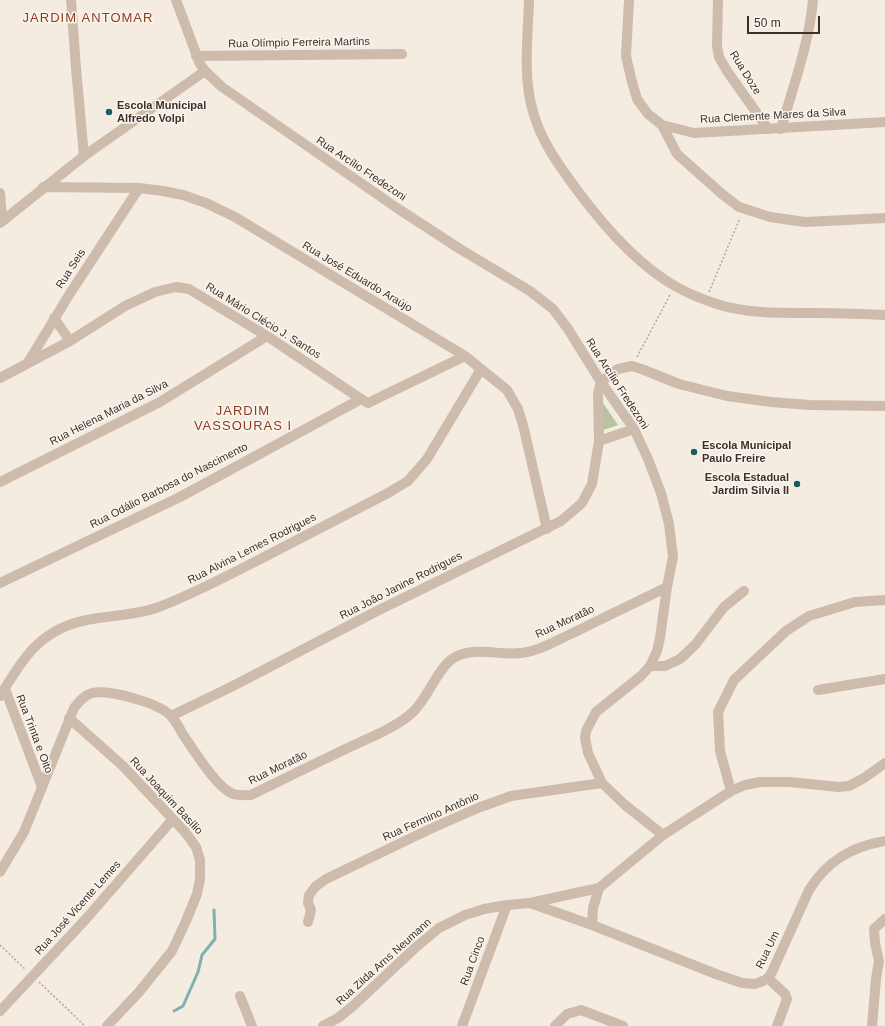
<!DOCTYPE html>
<meta charset="utf-8">
<style>
body{margin:0}
#map{position:relative;width:885px;height:1026px;overflow:hidden;background:#f4ebe1;font-family:Helvetica,sans-serif}
canvas{display:block}
.scale{position:absolute;left:747px;top:16px;width:73px;height:18px;box-sizing:border-box;border:2px solid #3b302b;border-top:0;padding-left:5px;font-size:12px;line-height:14px;white-space:nowrap;color:#3b302b;-webkit-text-stroke:3px #fbf5ee;paint-order:stroke}
</style>
<div id="map">
<canvas width="885" height="1026"></canvas>
<div class="scale">50 m</div>
</div>
<script>
const c = document.querySelector('canvas').getContext('2d');
c.lineJoin = 'round';
function paint(path, color) { c.fillStyle = color; c.fill(path, 'evenodd'); }
function stroke(path, color, width, dash) { c.strokeStyle = color; c.lineWidth = width; c.lineCap = dash ? 'butt' : 'round'; c.setLineDash(dash || []); c.stroke(path); }
function write(font, color, halo, rows, align = 'center') {
  c.font = font + ' Helvetica,sans-serif'; c.lineWidth = 3; c.setLineDash([]); c.textBaseline = 'middle'; c.strokeStyle = halo; c.fillStyle = color; for (const [text, x, y, turn = 0] of rows) {
    c.save(); c.translate(x, y); c.rotate((+turn || 0) * Math.PI / 180); c.textAlign = isNaN(turn) ? turn : align; if (halo) c.strokeText(text, 0, 0); c.fillText(text, 0, 0); c.restore();
  }
}
paint(new Path2D(`
 M 601,400 L 618,425 L 603,430 Z`), '#b8c4a0');
stroke(new Path2D(`
 M 174,1011 L 183,1006 L 198,972 L 202,955 L 215,939 L 214,910`), '#7fb0b2', 3);
stroke(new Path2D(`
 M 709,292 L 740,218
 M 637,357 L 670,295
 M 0,945 L 26,970
 M 39,982 L 85,1026`), '#b9a596', 1.5, [2, 2]);
stroke(new Path2D(`
 M 71,0 L 76,68 L 84,156
 M 176,0 L 200,64 L 205,71 L 222,87 L 397,208 L 460,249 L 530,291 L 553,309 L 568,329 L 601,382 L 634,429 L 648,459 L 661,493 L 669,524 L 673,557 L 667,587 L 660,638 L 657,651 L 650,666 L 641,676 L 596,712 L 586,731 L 585,738 L 588,753 L 602,783 L 625,805 L 663,835 L 731,791 L 745,785 L 760,782 L 790,782 L 838,787 L 849,786 L 864,778 L 885,763
 M 529,0 C 528,34 523,75 532,108 C 540,140 558,164 577,190 C 603,225 636,264 675,286 C 689,294 704,300 720,305 C 750,314 782,313 813,313 C 837,313 861,314 885,315
 M 629,0 L 626,56 L 631,78 L 637,99 L 648,114 L 662,125 L 677,154 L 722,194 L 739,207 L 770,217 L 805,222 L 885,218
 M 718,0 L 717,46 L 719,57 L 727,71 L 768,129
 M 196,56 L 402,54
 M 662,125 L 694,133 L 885,122
 M 781,129 C 793,87 809,44 813,0
 M 43,187 L 139,188 L 163,191 L 183,195 L 206,203 L 235,217 L 465,356 L 507,390 L 518,409 L 523,425 L 547,529
 M 0,193 L 2,220
 M 0,223 L 84,156 L 205,71
 M 54,318 L 70,341
 M 27,364 L 69,295 L 139,188
 M 0,378 L 70,341 L 125,306 L 155,292 L 176,287 L 189,289 L 267,336 L 361,399
 M 599,441 L 634,429
 M 0,482 L 160,402 L 267,336
 M 0,583 L 180,497 L 361,399 L 368,403 L 465,356
 M 650,666 L 665,666 L 680,659 L 695,645 L 724,607 L 744,591
 M 5,689 L 42,787
 M 818,690 L 885,679
 M 0,696 C 14,674 28,648 51,634 C 84,612 124,620 159,607 C 198,592 235,572 272,553 C 310,533 349,513 388,493 L 408,481 L 427,459 L 481,369
 M 171,716 L 231,687 L 377,611 L 561,521 L 582,503 L 592,484 L 599,441 L 598,393 L 601,382 L 618,369 L 632,366 L 644,370 L 679,384 L 727,396 L 771,402 L 810,405 L 885,406
 M 69,718 L 123,766 L 185,832 L 196,847 L 200,860 L 200,879 L 197,894 L 186,921 L 172,951 L 139,992 L 107,1026
 M 731,791 L 720,751 L 718,712 L 734,680 L 786,631 L 809,616 L 855,602 L 885,600
 M 0,872 L 24,832 L 74,708 C 79,702 84,695 92,693 C 109,689 158,703 170,715 C 175,720 179,727 182,733 C 193,749 216,787 233,794 C 239,796 245,795 251,795 C 284,779 318,762 352,746 C 371,737 397,727 413,712 C 428,698 436,671 452,659 C 472,645 499,656 521,653 C 540,651 559,639 577,631 C 607,616 637,602 667,587
 M 530,903 L 592,925 L 716,974 L 742,983 L 755,984 L 763,981 L 768,978 L 772,972 L 809,890 C 827,861 851,847 885,841
 M 308,922 L 311,910 L 308,903 L 309,895 L 316,886 L 326,879 L 430,829 L 478,808 L 511,796 L 602,783
 M 592,925 L 593,908 L 599,888
 M 768,978 L 785,994 L 787,999 L 777,1026
 M 240,996 L 252,1026
 M 0,1011 L 85,920 L 173,819
 M 323,1026 L 338,1018 L 353,1006 L 415,948 L 439,928 L 465,915 L 484,909 L 507,905 L 530,903 L 599,888 L 663,835
 M 462,1026 L 507,905
 M 555,1026 L 567,1014 L 581,1010 L 623,1026
 M 872,1026 L 876,979 L 879,961 L 875,943 L 874,929 L 885,919`), '#cdbbac', 10);
for (const [x, y, r, color] of [
 [109,112,4,"#1f5a5e"],
 [694,452,4,"#1f5a5e"],
 [797,484,4,"#1f5a5e"]
]) { const dot = new Path2D(); dot.arc(x, y, r, 0, 2 * Math.PI); c.fillStyle = color; c.fill(dot); stroke(dot, '#fbf5ee', 1.5); }
write('11px', '#3b302b', '#fbf5ee', [
 ["Rua Olímpio Ferreira Martins",299,43,-1],
 ["Rua Doze",745,73,58],
 ["Rua Clemente Mares da Silva",773,116,-3],
 ["Rua Arcílio Fredezoni",361,169,34],
 ["Rua Seis",71,269,-57],
 ["Rua José Eduardo Araújo",357,277,31],
 ["Rua Mário Clécio J. Santos",263,321,32],
 ["Rua Arcílio Fredezoni",617,384,57],
 ["Rua Helena Maria da Silva",109,413,-27],
 ["Rua Odálio Barbosa do Nascimento",169,486,-27],
 ["Rua Alvina Lemes Rodrigues",252,549,-27],
 ["Rua João Janine Rodrigues",401,586,-27],
 ["Rua Moratão",565,622,-25],
 ["Rua Trinta e Oito",34,734,69],
 ["Rua Moratão",278,768,-26],
 ["Rua Joaquim Basílio",166,796,47],
 ["Rua Fermino Antônio",431,817,-24],
 ["Rua José Vicente Lemes",78,908,-48],
 ["Rua Um",768,950,-64],
 ["Rua Cinco",473,961,-70],
 ["Rua Zilda Arns Neumann",384,962,-42]
]);
write('bold 11px', '#3b302b', '#fbf5ee', [
 ["Escola Municipal",117,106],
 ["Alfredo Volpi",117,119],
 ["Escola Municipal",702,446],
 ["Paulo Freire",702,459],
 ["Escola Estadual",789,478,"right"],
 ["Jardim Silvia II",789,491,"right"]
], 'left');
c.letterSpacing = '1px';
write('13px', '#8c3b22', '#fbf5ee', [
 ["JARDIM ANTOMAR",88,18],
 ["JARDIM",243,411],
 ["VASSOURAS I",243,426]
]);
c.letterSpacing = '0px';
</script>
